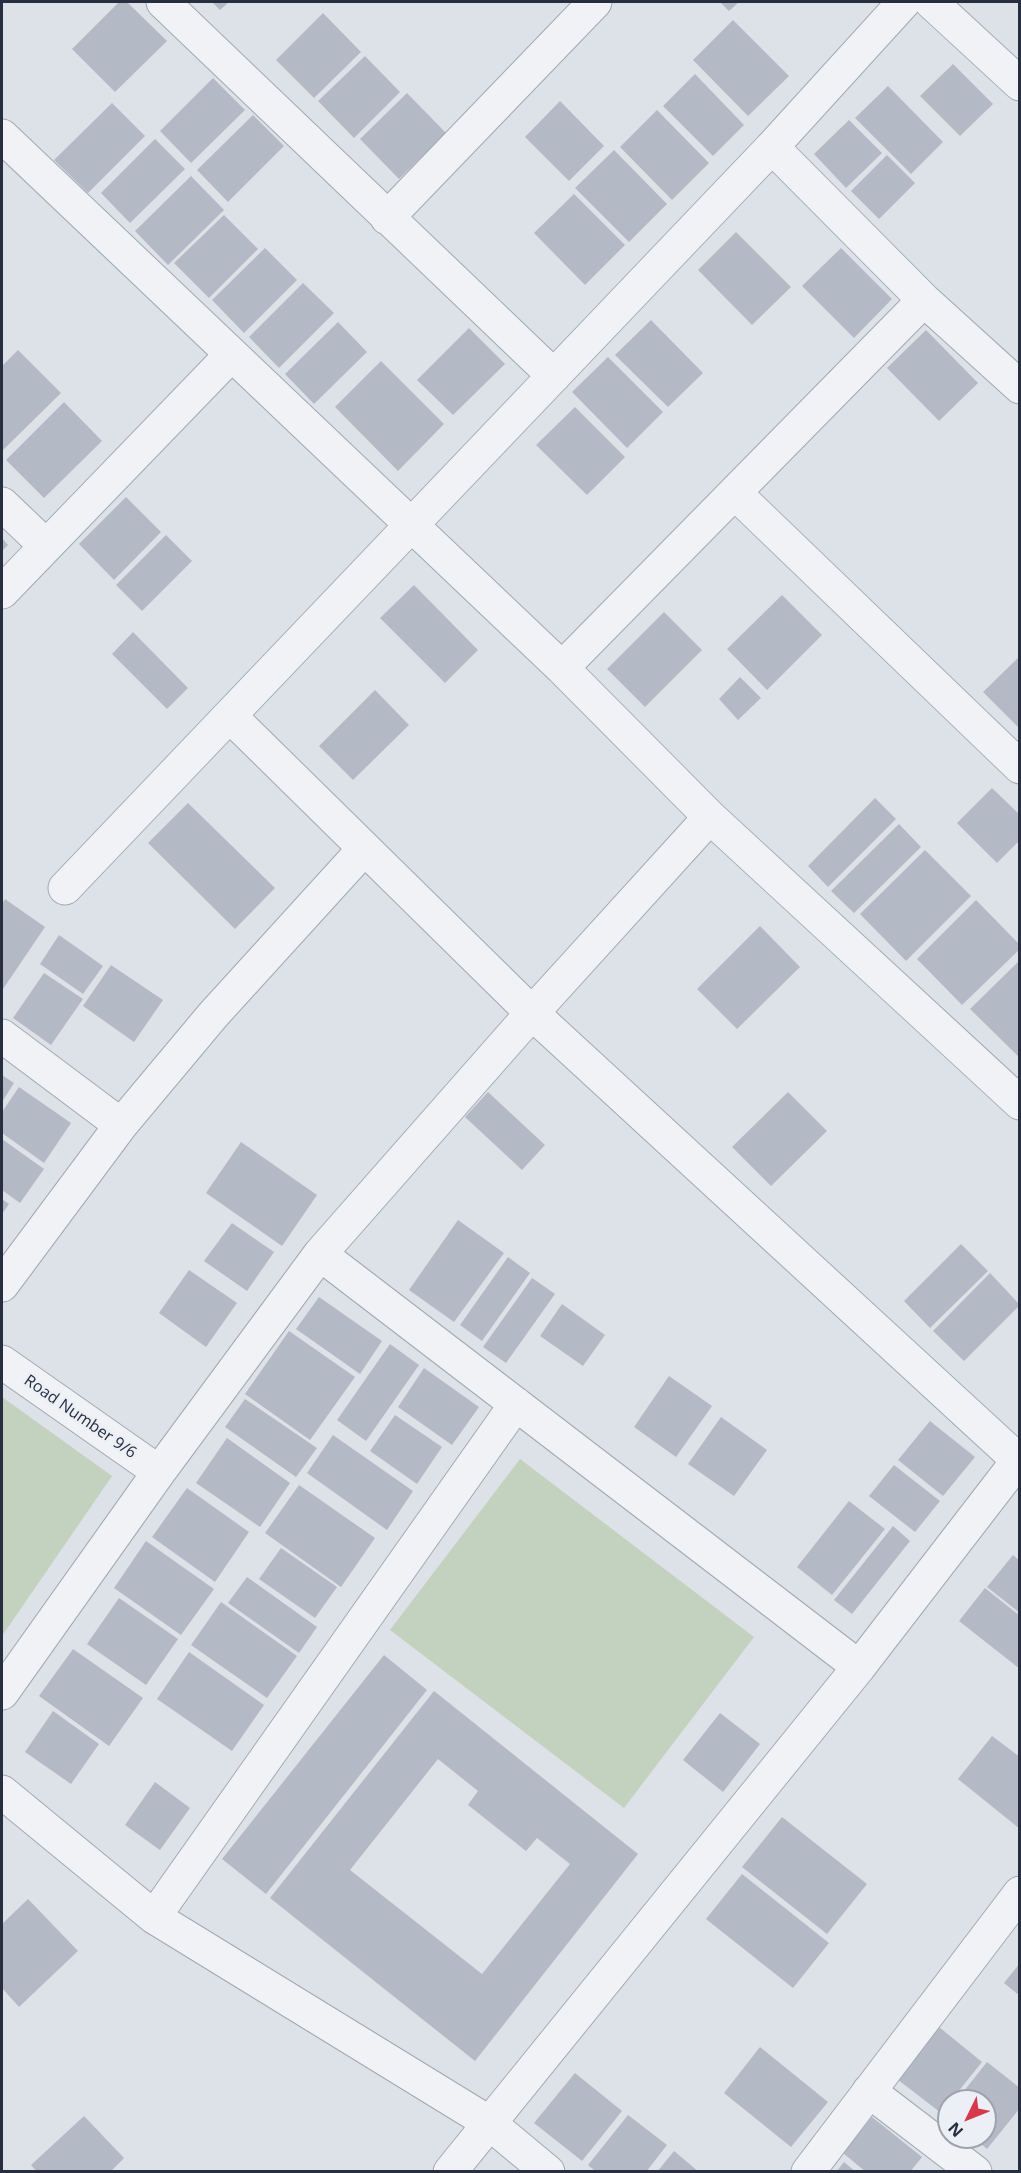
<!DOCTYPE html>
<style>
body{margin:0}
#map{position:relative;width:1021px;height:2173px;overflow:hidden;background:#dde1e8;font-family:"Open Sans",sans-serif}
canvas{display:block}
.frame{position:absolute;inset:0;border:3px solid #262e3f;pointer-events:none}
.north{position:absolute;left:937px;top:2089px;width:60px;height:60px;box-sizing:border-box;background:#ecf0f6;border:2px solid #9da2ad;border-radius:50%;rotate:227deg;font-size:16px;font-weight:700;line-height:24px;text-align:center;color:#262e3f}
.north::after{content:'';display:block;margin:auto;width:21px;height:27px;background:#d6394b;clip-path:polygon(50% 0,100% 100%,50% 72%,0 100%)}
</style>
<div id="map">
<canvas width="1021" height="2173"></canvas>
<div class="frame"></div>
<div class="north">N</div>
</div>
<script>
const c = document.querySelector('canvas').getContext('2d');
c.lineJoin = 'round';
function paint(path, color) { c.fillStyle = color; c.fill(path, 'evenodd'); }
function stroke(path, color, width, dash) { c.strokeStyle = color; c.lineWidth = width; c.lineCap = dash ? 'butt' : 'round'; c.setLineDash(dash || []); c.stroke(path); }
function write(font, color, halo, rows, align = 'center') {
  c.font = font + ' "Open Sans",sans-serif'; c.lineWidth = 5; c.setLineDash([]); c.textBaseline = 'middle'; c.strokeStyle = halo; c.fillStyle = color; for (const [text, x, y, turn = 0] of rows) {
    c.save(); c.translate(x, y); c.rotate((+turn || 0) * Math.PI / 180); c.textAlign = isNaN(turn) ? turn : align; if (halo) c.strokeText(text, 0, 0); c.fillText(text, 0, 0); c.restore();
  }
}
paint(new Path2D(`
 M 2,1397 L 112,1476 L 2,1636 Z
 M 520,1459 L 754,1637 L 624,1808 L 390,1630 Z`), '#c2d2be');
paint(new Path2D(`
 M 119,2 L 127,2 L 167,41 L 115,92 L 72,49 Z
 M 212,2 L 229,2 L 220,10 Z
 M 720,2 L 739,2 L 729,11 Z
 M 323,13 L 361,52 L 314,98 L 276,60 Z
 M 733,20 L 789,76 L 748,116 L 693,60 Z
 M 365,56 L 400,92 L 354,138 L 318,101 Z
 M 953,64 L 993,104 L 960,136 L 920,96 Z
 M 695,74 L 744,125 L 713,156 L 663,106 Z
 M 213,78 L 245,110 L 191,163 L 160,131 Z
 M 888,86 L 943,142 L 911,174 L 855,118 Z
 M 407,93 L 446,133 L 399,179 L 360,139 Z
 M 560,101 L 604,146 L 569,181 L 525,137 Z
 M 112,103 L 145,136 L 88,193 L 54,160 Z
 M 657,110 L 709,163 L 672,200 L 620,147 Z
 M 253,115 L 284,146 L 228,202 L 197,170 Z
 M 849,120 L 882,153 L 846,188 L 814,154 Z
 M 155,139 L 185,169 L 130,223 L 101,193 Z
 M 614,150 L 667,204 L 629,242 L 575,188 Z
 M 887,155 L 915,183 L 879,219 L 851,191 Z
 M 191,176 L 224,210 L 168,265 L 135,231 Z
 M 574,194 L 625,245 L 585,285 L 534,233 Z
 M 224,215 L 258,249 L 209,298 L 174,263 Z
 M 736,232 L 791,287 L 752,325 L 698,270 Z
 M 265,248 L 297,280 L 244,333 L 212,300 Z
 M 841,248 L 892,299 L 854,338 L 802,286 Z
 M 303,283 L 334,313 L 279,368 L 249,337 Z
 M 651,320 L 703,373 L 668,407 L 615,355 Z
 M 338,322 L 367,352 L 314,404 L 285,374 Z
 M 469,328 L 505,364 L 453,415 L 417,380 Z
 M 926,330 L 978,383 L 939,421 L 887,368 Z
 M 18,350 L 61,393 L 2,451 L 2,366 Z
 M 608,357 L 663,412 L 627,448 L 572,392 Z
 M 381,361 L 444,424 L 398,471 L 335,407 Z
 M 64,402 L 102,441 L 44,498 L 6,460 Z
 M 575,407 L 625,457 L 587,495 L 536,445 Z
 M 126,497 L 161,532 L 114,580 L 79,544 Z
 M 166,535 L 192,561 L 142,611 L 116,585 Z
 M 2,538 L 8,545 L 2,551 Z
 M 414,585 L 478,650 L 445,683 L 380,618 Z
 M 782,595 L 822,635 L 767,690 L 727,649 Z
 M 664,612 L 702,650 L 645,707 L 607,669 Z
 M 133,632 L 188,688 L 167,709 L 112,654 Z
 M 1020,656 L 1020,729 L 983,692 Z
 M 740,677 L 761,698 L 738,720 L 719,699 Z
 M 375,690 L 409,725 L 353,780 L 319,746 Z
 M 992,788 L 1020,815 L 1020,840 L 997,863 L 957,823 Z
 M 875,798 L 896,819 L 828,887 L 808,866 Z
 M 188,803 L 275,888 L 235,929 L 148,843 Z
 M 899,824 L 921,847 L 854,913 L 831,891 Z
 M 925,850 L 971,896 L 906,961 L 860,914 Z
 M 5,899 L 45,927 L 3,989 L 2,904 Z
 M 976,900 L 1020,945 L 1020,949 L 962,1005 L 917,959 Z
 M 760,926 L 800,967 L 737,1029 L 697,989 Z
 M 59,935 L 103,966 L 83,994 L 40,964 Z
 M 1020,960 L 1020,1058 L 970,1009 Z
 M 111,965 L 163,1000 L 134,1042 L 83,1006 Z
 M 44,973 L 83,999 L 51,1045 L 13,1018 Z
 M 2,1075 L 14,1083 L 2,1102 Z
 M 19,1087 L 71,1123 L 44,1163 L 2,1133 L 2,1112 Z
 M 488,1092 L 545,1145 L 522,1170 L 465,1117 Z
 M 788,1092 L 827,1131 L 771,1186 L 732,1147 Z
 M 2,1139 L 44,1169 L 20,1203 L 2,1190 Z
 M 241,1142 L 317,1195 L 282,1246 L 206,1193 Z
 M 2,1199 L 9,1204 L 2,1214 Z
 M 458,1220 L 504,1253 L 454,1322 L 409,1290 Z
 M 232,1223 L 274,1252 L 247,1291 L 204,1261 Z
 M 961,1244 L 988,1271 L 930,1328 L 904,1301 Z
 M 508,1257 L 530,1273 L 482,1341 L 460,1325 Z
 M 189,1270 L 237,1303 L 206,1347 L 159,1313 Z
 M 990,1273 L 1020,1305 L 964,1361 L 933,1331 Z
 M 532,1278 L 555,1294 L 506,1363 L 483,1347 Z
 M 319,1297 L 382,1341 L 360,1374 L 296,1329 Z
 M 562,1304 L 605,1335 L 583,1366 L 540,1336 Z
 M 289,1331 L 355,1377 L 310,1440 L 245,1394 Z
 M 390,1344 L 419,1365 L 366,1441 L 337,1420 Z
 M 424,1368 L 479,1407 L 452,1445 L 398,1407 Z
 M 669,1376 L 712,1406 L 676,1457 L 634,1427 Z
 M 245,1399 L 317,1448 L 296,1477 L 225,1427 Z
 M 395,1415 L 442,1447 L 417,1484 L 370,1451 Z
 M 721,1417 L 767,1450 L 734,1496 L 688,1464 Z
 M 930,1421 L 975,1457 L 943,1496 L 898,1460 Z
 M 333,1435 L 413,1491 L 387,1530 L 307,1473 Z
 M 227,1438 L 290,1483 L 260,1527 L 196,1483 Z
 M 894,1465 L 940,1501 L 915,1532 L 869,1496 Z
 M 299,1485 L 375,1538 L 341,1587 L 265,1533 Z
 M 187,1488 L 249,1532 L 215,1582 L 152,1537 Z
 M 849,1501 L 885,1529 L 832,1595 L 797,1567 Z
 M 893,1526 L 910,1541 L 852,1614 L 834,1600 Z
 M 146,1541 L 214,1589 L 181,1635 L 114,1588 Z
 M 281,1548 L 337,1587 L 315,1618 L 259,1579 Z
 M 1013,1555 L 1020,1561 L 1020,1613 L 987,1587 Z
 M 247,1577 L 317,1627 L 299,1653 L 228,1603 Z
 M 985,1588 L 1020,1616 L 1020,1669 L 959,1621 Z
 M 119,1598 L 178,1639 L 146,1685 L 87,1644 Z
 M 221,1602 L 297,1656 L 267,1698 L 191,1645 Z
 M 73,1649 L 143,1698 L 109,1746 L 39,1696 Z
 M 189,1652 L 264,1705 L 232,1751 L 157,1699 Z
 M 384,1655 L 427,1690 L 266,1894 L 222,1859 Z
 M 434,1691 L 638,1854 L 475,2061 L 270,1898 ZM 438,1759 L 478,1791 L 468,1805 L 526,1851 L 537,1838 L 570,1864 L 482,1974 L 350,1870 Z
 M 53,1711 L 99,1744 L 71,1784 L 25,1752 Z
 M 720,1713 L 760,1744 L 723,1792 L 683,1760 Z
 M 992,1736 L 1020,1757 L 1020,1829 L 958,1779 Z
 M 155,1782 L 190,1808 L 160,1850 L 125,1825 Z
 M 782,1817 L 867,1884 L 827,1934 L 742,1867 Z
 M 742,1874 L 829,1943 L 793,1988 L 706,1919 Z
 M 28,1899 L 78,1951 L 19,2007 L 2,1988 L 2,1924 Z
 M 1020,1963 L 1020,1996 L 1004,1983 Z
 M 939,2027 L 982,2062 L 941,2113 L 897,2079 Z
 M 760,2047 L 828,2102 L 791,2147 L 724,2093 Z
 M 987,2062 L 1020,2088 L 1020,2108 L 987,2149 L 973,2137 L 985,2137 L 985,2101 L 956,2101 Z
 M 575,2073 L 622,2111 L 582,2161 L 534,2123 Z
 M 628,2115 L 667,2145 L 646,2172 L 596,2172 L 588,2165 Z
 M 84,2116 L 124,2158 L 110,2172 L 37,2172 L 31,2165 Z
 M 872,2117 L 922,2157 L 910,2172 L 866,2172 L 843,2153 Z
 M 674,2151 L 699,2172 L 657,2172 Z
 M 844,2162 L 856,2172 L 836,2172 Z`), '#b4bac5');
const minor = new Path2D(`
 M 163,2 L 554,376
 M 931,2 L 1020,84
 M 2,136 L 562,668 L 710,817 L 1020,1103
 M 772,147 L 924,300 L 1020,387
 M 387,218 L 595,2
 M 736,494 L 1020,767
 M 2,504 L 46,546
 M 2,592 L 231,355
 M 562,668 L 924,300
 M 230,716 L 532,1013 L 1018,1460
 M 65,888 L 772,147 L 904,2
 M 2,1036 L 121,1125
 M 320,1254 L 859,1667
 M 2,1285 L 121,1125 L 213,1015 L 364,849
 M 2,1362 L 159,1472
 M 2,1693 L 159,1472 L 320,1254 L 532,1013 L 710,817
 M 2,1792 L 154,1917 L 488,2122 L 548,2172
 M 154,1917 L 516,1404
 M 869,2091 L 975,2172
 M 450,2172 L 859,1667 L 1020,1458
 M 808,2172 L 1020,1893`);
stroke(minor, '#a2a8b2', 35);
stroke(minor, '#f0f2f6', 33);
write('16px', '#262e3f', '#ecf0f6', [
 ["Road Number 9/6",80,1417,35]
]);
</script>
